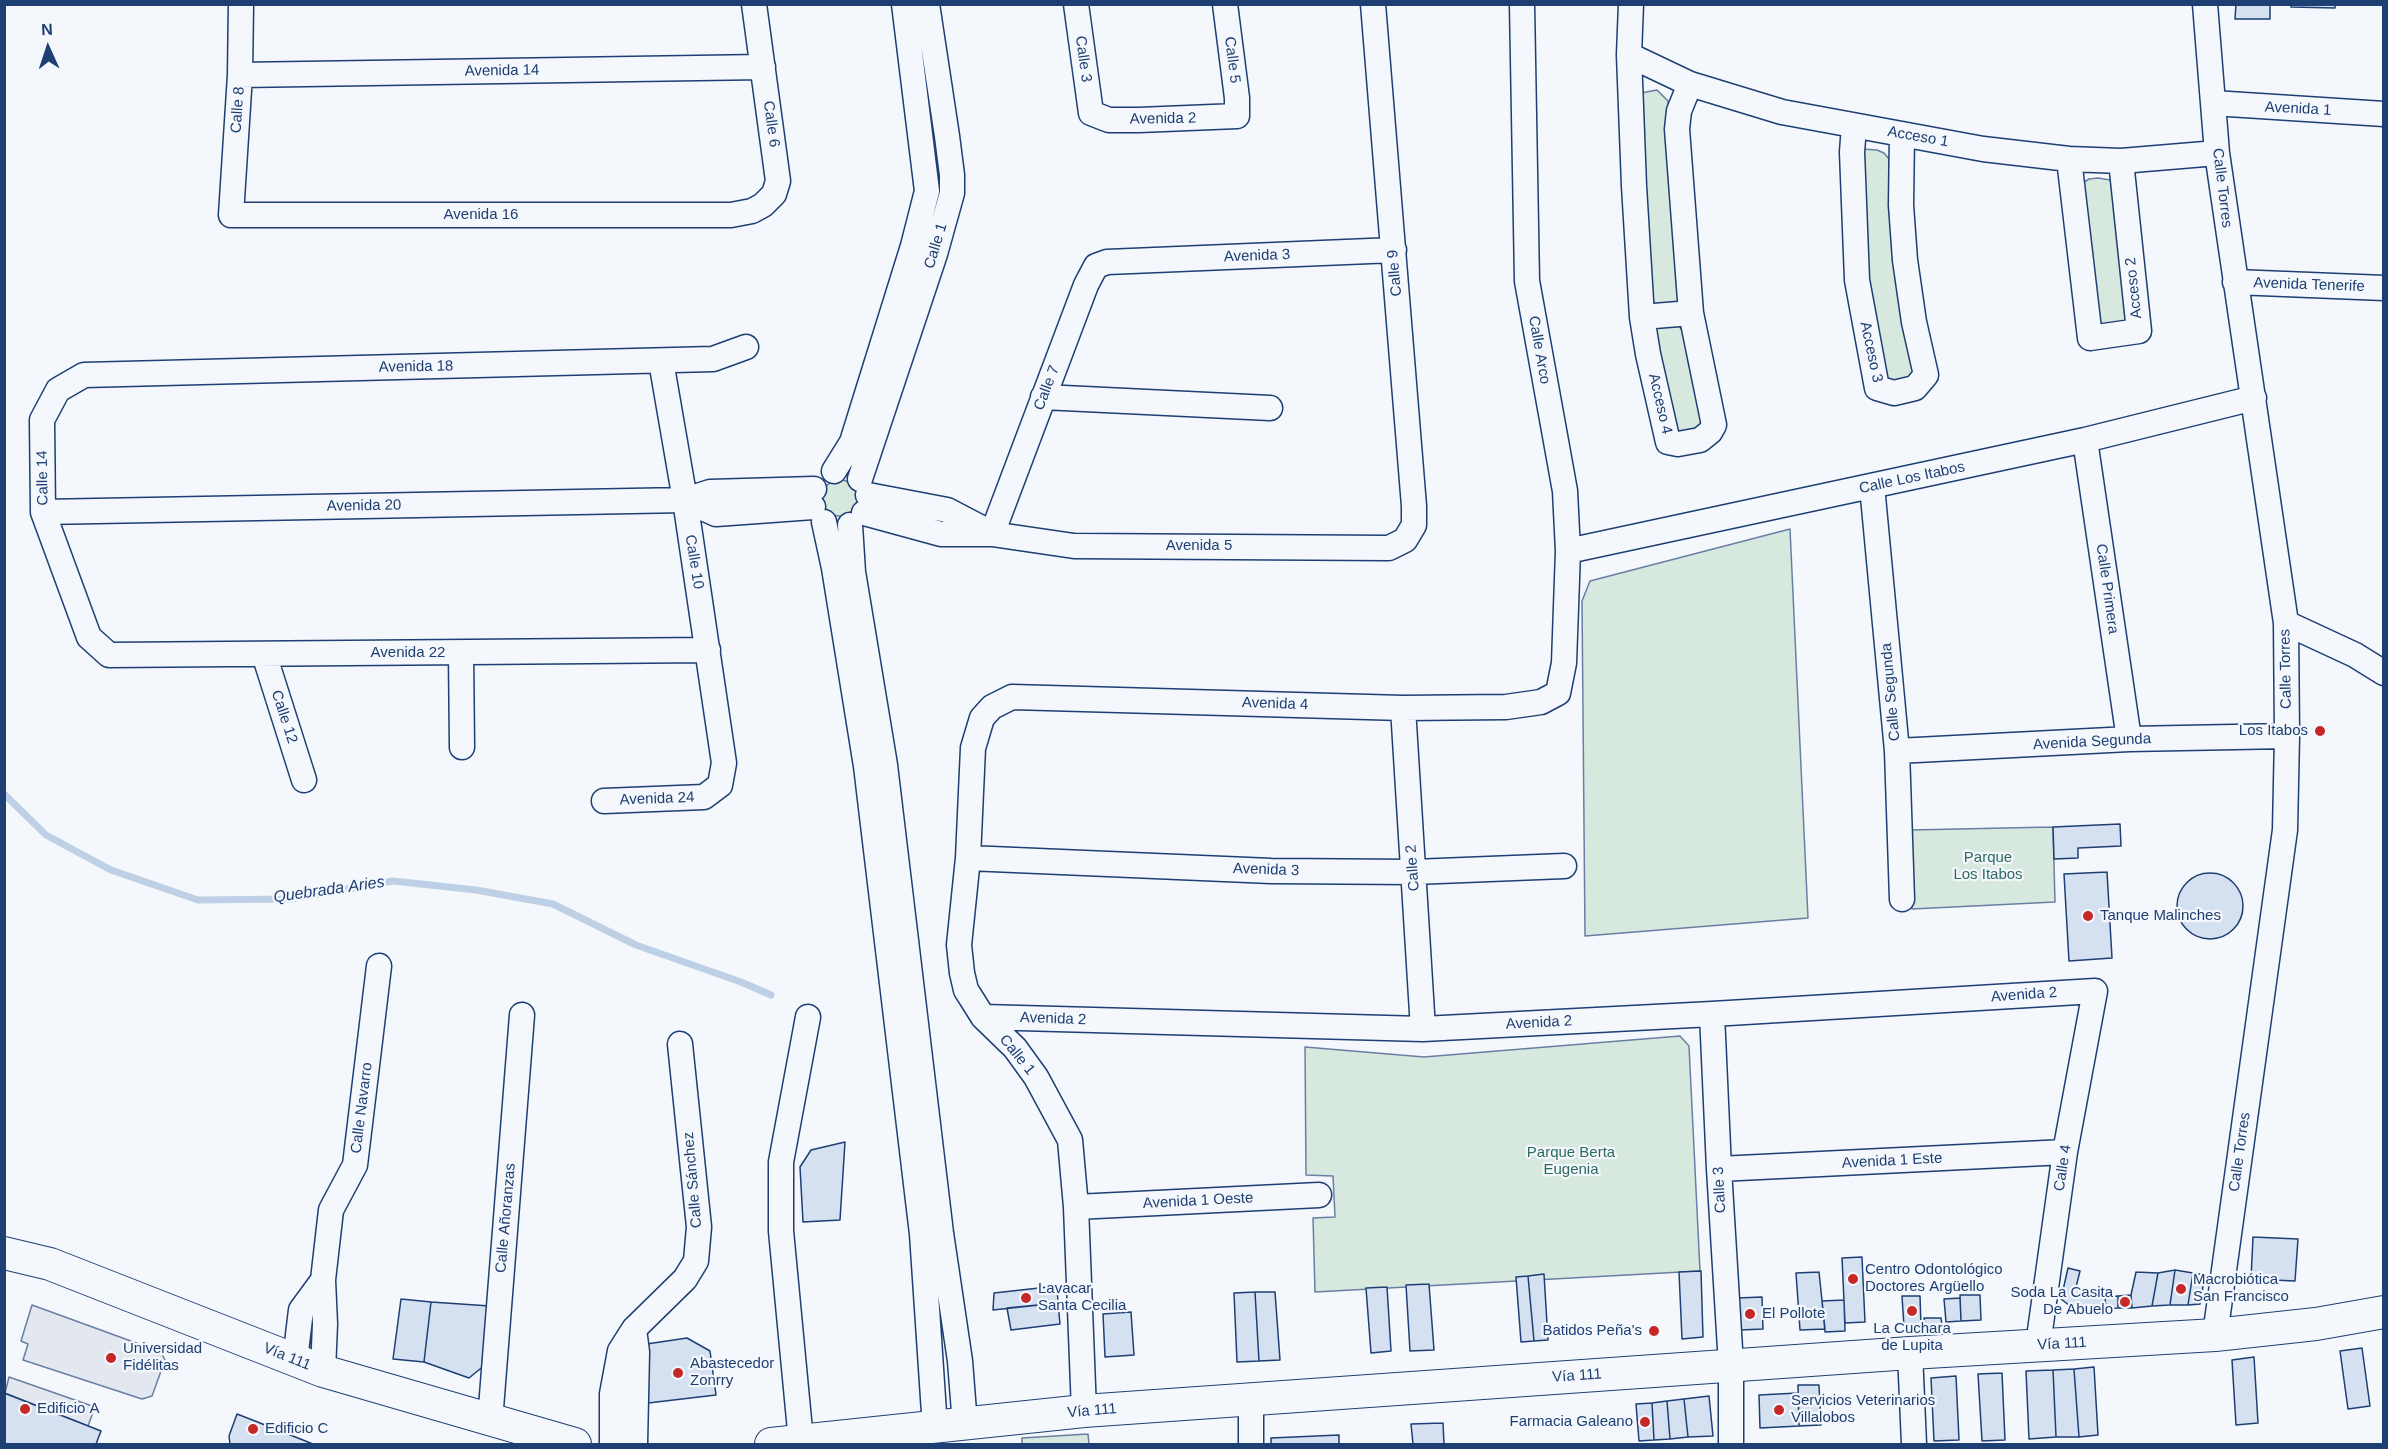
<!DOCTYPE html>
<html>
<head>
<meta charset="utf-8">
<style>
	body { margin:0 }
	#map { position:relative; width:2388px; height:1449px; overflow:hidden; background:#f4f7fb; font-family:Arial,sans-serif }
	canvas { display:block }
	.frame { position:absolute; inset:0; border:6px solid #1d3f73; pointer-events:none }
	.north { position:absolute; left:18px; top:18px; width:60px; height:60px; -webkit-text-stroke:4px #f4f7fb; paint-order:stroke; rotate:357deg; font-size:16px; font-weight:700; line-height:24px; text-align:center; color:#1d3f73 }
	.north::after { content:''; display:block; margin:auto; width:21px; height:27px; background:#1d3f73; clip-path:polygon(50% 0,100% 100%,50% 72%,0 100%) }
</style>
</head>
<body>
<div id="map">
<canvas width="2388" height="1449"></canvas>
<div class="frame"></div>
<div class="north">N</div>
</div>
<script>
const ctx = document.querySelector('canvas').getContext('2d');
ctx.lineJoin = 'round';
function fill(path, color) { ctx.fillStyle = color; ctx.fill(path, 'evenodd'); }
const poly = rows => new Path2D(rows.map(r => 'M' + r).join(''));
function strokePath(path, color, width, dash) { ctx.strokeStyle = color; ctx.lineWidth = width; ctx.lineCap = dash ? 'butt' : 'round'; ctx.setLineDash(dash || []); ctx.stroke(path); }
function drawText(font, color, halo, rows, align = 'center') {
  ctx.font = font + ' Arial,sans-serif'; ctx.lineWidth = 4.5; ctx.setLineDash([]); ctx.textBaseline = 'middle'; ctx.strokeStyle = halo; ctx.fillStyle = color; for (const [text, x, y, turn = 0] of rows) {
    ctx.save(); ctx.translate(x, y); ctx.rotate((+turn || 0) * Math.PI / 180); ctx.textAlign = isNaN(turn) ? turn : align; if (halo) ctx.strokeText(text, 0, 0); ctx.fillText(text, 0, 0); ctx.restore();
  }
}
const green = poly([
	[1657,90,1668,101,1679,302,1652,309,1641,93,1657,90],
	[1862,149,1877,150,1884,153,1889,159,1896,274,1915,371,1910,383,1881,381,1861,277,1862,149],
	[2098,178,2110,180,2117,185,2131,323,2101,330,2081,184,2089,179,2098,178],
	[1678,325,1682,330,1703,425,1678,439,1653,328,1678,325],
	'822 498a18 18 0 1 1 36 0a18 18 0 1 1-36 0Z',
	[1790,529,1808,918,1585,936,1582,601,1590,581,1790,529],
	[2053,827,2055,902,1912,909,1910,830,2053,827],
	[1680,1036,1689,1046,1700,1271,1315,1292,1313,1218,1335,1217,1333,1176,1306,1175,1305,1047,1424,1057,1680,1036],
	[1088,1434,1089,1444,1022,1444,1022,1438,1088,1434]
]);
fill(green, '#d7e8df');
strokePath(green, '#687fa3', 1.5);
const parking = poly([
	[32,1305,161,1352,165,1360,152,1396,142,1399,23,1360,28,1344,21,1341,32,1305],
	[9,1377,95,1407,88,1426,5,1393,9,1377]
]);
fill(parking, '#e3e8f0');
strokePath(parking, '#687fa3', 1.5);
strokePath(poly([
	[4,794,46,835,111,870,198,900,290,899,393,881,476,890,553,904,636,945,741,982,771,995]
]), '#bed0e5', 7);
const building = poly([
	[2236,4,2270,4,2270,19,2235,19,2236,4],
	[2291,4,2335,4,2335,8,2291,7,2291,4],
	[2120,824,2121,846,2078,848,2078,858,2054,859,2053,827,2120,824],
	[2107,872,2112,958,2069,961,2064,874,2107,872],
	'2177 906a33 33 0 1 1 66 0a33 33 0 1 1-66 0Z',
	[845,1142,840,1220,803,1222,800,1167,811,1150,845,1142],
	[2253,1237,2298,1239,2295,1281,2251,1279,2253,1237],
	[1862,1257,1865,1322,1845,1323,1842,1258,1862,1257],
	[2068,1268,2080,1271,2076,1287,2078,1290,2105,1297,2106,1309,2074,1309,2061,1299,2068,1268],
	[2175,1270,2193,1273,2188,1305,2170,1305,2175,1270],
	[2175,1270,2170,1305,2152,1306,2158,1273,2175,1270],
	[1701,1271,1703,1337,1682,1339,1679,1272,1701,1271],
	[1819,1272,1825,1329,1800,1330,1796,1273,1819,1272],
	[2136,1272,2158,1273,2152,1306,2132,1308,2131,1295,2136,1272],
	[2193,1273,2205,1275,2200,1304,2188,1305,2193,1273],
	[1544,1274,1548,1340,1534,1341,1528,1276,1544,1274],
	[1528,1276,1534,1341,1521,1342,1516,1277,1528,1276],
	[1429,1284,1434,1350,1410,1351,1406,1285,1429,1284],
	[1057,1286,1058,1303,993,1310,994,1293,1057,1286],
	[1387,1287,1391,1351,1371,1353,1366,1288,1387,1287],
	[1255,1292,1275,1292,1280,1360,1259,1361,1255,1292],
	[1255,1292,1259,1361,1237,1362,1234,1293,1255,1292],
	[1960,1295,1980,1295,1981,1320,1961,1321,1960,1295],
	[2131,1295,2132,1308,2118,1308,2118,1296,2131,1295],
	[1902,1296,1920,1296,1921,1326,1904,1327,1902,1296],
	[2118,1296,2118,1308,2106,1309,2105,1297,2118,1296],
	[1762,1297,1763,1329,1740,1330,1737,1298,1762,1297],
	[1960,1298,1961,1321,1946,1322,1944,1299,1960,1298],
	[401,1299,431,1302,424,1362,393,1359,401,1299],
	[1844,1300,1845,1331,1825,1332,1822,1301,1844,1300],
	[431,1302,490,1306,485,1365,469,1378,424,1362,431,1302],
	[1058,1303,1060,1324,1011,1330,1007,1308,1058,1303],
	[1131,1312,1134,1355,1105,1357,1103,1314,1131,1312],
	[1924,1318,1941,1318,1942,1325,1925,1326,1924,1318],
	[687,1338,710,1351,716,1395,648,1403,640,1345,687,1338],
	[2362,1348,2370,1406,2348,1409,2340,1351,2362,1348],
	[2254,1357,2258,1423,2236,1425,2232,1360,2254,1357],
	[2094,1367,2098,1435,2079,1437,2074,1369,2094,1367],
	[2074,1369,2079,1437,2056,1437,2053,1370,2074,1369],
	[2053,1370,2056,1437,2029,1439,2026,1371,2053,1370],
	[2002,1373,2005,1440,1982,1441,1978,1374,2002,1373],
	[1956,1376,1959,1440,1934,1441,1931,1378,1956,1376],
	[1798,1385,1819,1385,1821,1425,1799,1426,1798,1385],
	[4,1393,101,1431,96,1444,4,1444,4,1393],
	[1798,1393,1799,1426,1760,1428,1759,1395,1798,1393],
	[1709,1396,1713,1436,1688,1437,1684,1399,1709,1396],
	[1684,1399,1688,1437,1670,1439,1667,1401,1684,1399],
	[1667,1401,1670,1439,1654,1440,1652,1403,1667,1401],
	[1652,1403,1654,1440,1639,1441,1636,1404,1652,1403],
	[237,1414,255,1421,313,1444,230,1444,229,1436,237,1414],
	[1443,1423,1444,1444,1413,1444,1411,1424,1443,1423],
	[1339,1435,1339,1444,1271,1444,1271,1438,1339,1435]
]);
fill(building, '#d5e0f0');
strokePath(building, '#1d3f73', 1.5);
const minor = poly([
	[241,4,240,75,231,215,731,215,752,211,763,205,774,194,778,181,754,4],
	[1076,4,1091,113,1109,120,1139,120,1237,116,1237,98,1225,4],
	[1631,4,1629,55,1634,186,1642,317,1648,354,1668,442,1678,444,1700,440,1710,432,1714,425,1691,313,1677,129,1679,111,1690,84],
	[2205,4,2217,153,2286,623,2287,736,2285,830,2215,1335],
	[1629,55,1690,84,1782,112,1983,149,2069,159,2121,161,2217,153],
	[240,75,763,67],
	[2213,103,2384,114],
	[1854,126,1852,152,1857,280,1877,388,1894,393,1915,388,1926,375,1914,322,1905,260,1901,205,1902,134],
	[2069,159,2090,338,2139,331,2121,161],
	[2235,282,2384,288],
	[1642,317,1691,313],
	[1043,397,1270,408],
	[2085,440,2129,739],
	[834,471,852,442,913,246,927,191,904,4],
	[860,479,935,254,952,193,952,175,947,136,927,4],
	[1872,486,1897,751,1902,899],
	[868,495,947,510,989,532],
	[685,500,716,514,813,507],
	[43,512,685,500,710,492,814,489],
	[864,513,941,534,992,534,1074,546,1389,548,1405,540,1414,525,1414,506,1373,4],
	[824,522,834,568,866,766,922,1234,935,1428],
	[850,525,853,572,885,765,941,1233,960,1361,965,1425],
	[992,534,1086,285,1096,266,1107,262,1394,250],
	[1568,551,2085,440,2254,398],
	[2286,623,2355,655,2384,673],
	[708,650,109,655,89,637,43,512,42,420,58,390,84,375,713,359,746,347],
	[461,653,462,747],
	[264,654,304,780],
	[1403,708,1423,1029],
	[1897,751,2129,739,2287,736],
	[604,801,704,797,720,785,724,763,685,500,661,361],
	[968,858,1271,871,1414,872,1564,866],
	[1712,1014,1719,1169,1731,1365,1731,1444],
	[983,1017,1423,1029,1712,1014,2095,991,2065,1152,2038,1345],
	[1719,1169,2065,1152],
	[1076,1207,1319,1195],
	[634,1329,637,1352,635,1444],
	[1910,1353,1914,1444],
	[295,1360,301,1310,323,1280],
	[323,1371,325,1324,323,1280,331,1210,355,1165,379,966],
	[1251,1399,1251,1444],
	[1084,1411,1076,1207,1070,1140,1036,1077,1015,1048,983,1017,973,1001,966,990,962,973,959,945,968,858,973,748,982,718,992,707,1012,697,1403,708,1506,707,1541,702,1558,693,1564,663,1568,551,1565,491,1527,281,1522,4],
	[490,1421,522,1015],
	[801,1441,781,1231,781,1162,808,1017],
	[612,1444,612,1394,620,1351,634,1329,685,1279,696,1261,699,1227,680,1044]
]);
const major = poly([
	[4,1253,50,1264,323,1371,575,1444],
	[771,1444,1084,1411,1910,1353,2215,1335,2316,1324,2384,1312]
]);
strokePath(minor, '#1d3f73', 27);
strokePath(major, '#1d3f73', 34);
strokePath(minor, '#f4f7fb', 24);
strokePath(major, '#f4f7fb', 32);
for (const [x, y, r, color] of [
	[2320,731,6,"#c62828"],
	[2088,916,6,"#c62828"],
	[1853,1279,6,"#c62828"],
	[2181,1289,6,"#c62828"],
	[1026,1298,6,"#c62828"],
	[2125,1302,6,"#c62828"],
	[1912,1311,6,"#c62828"],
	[1750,1314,6,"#c62828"],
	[1654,1331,6,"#c62828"],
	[111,1358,6,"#c62828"],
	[678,1373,6,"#c62828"],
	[25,1409,6,"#c62828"],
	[1779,1410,6,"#c62828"],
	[1645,1422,6,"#c62828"],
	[253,1429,6,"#c62828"]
]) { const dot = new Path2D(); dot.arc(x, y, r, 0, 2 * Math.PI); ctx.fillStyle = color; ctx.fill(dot); strokePath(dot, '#f4f7fb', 2); }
drawText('15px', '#1d3f73', '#f4f7fb', [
	["Calle 3",1083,59,82],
	["Calle 5",1232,60,83],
	["Avenida 14",502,71,-1],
	["Avenida 1",2298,109,3],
	["Calle 8",238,110,-86],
	["Avenida 2",1163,119,-1],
	["Calle 6",771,124,82],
	["Acceso 1",1918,137,10],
	["Calle Torres",2222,188,83],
	["Avenida 16",481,215],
	["Calle 1",936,246,-73],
	["Avenida 3",1257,256,-2],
	["Calle 9",1395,273,-95],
	["Avenida Tenerife",2309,285,2],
	["Acceso 2",2134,288,-96],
	["Calle Arco",1539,350,80],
	["Acceso 3",1871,352,78],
	["Avenida 18",416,367,-1],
	["Calle 7",1047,388,-69],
	["Acceso 4",1660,404,77],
	["Calle 14",43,478,-91],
	["Calle Los Itabos",1912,478,-12],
	["Avenida 20",364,506,-1],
	["Avenida 5",1199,546],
	["Calle 10",694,562,81],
	["Calle Primera",2107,589,82],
	["Avenida 22",408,653],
	["Calle Torres",2286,669,-91],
	["Calle Segunda",1891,692,-95],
	["Avenida 4",1275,704,2],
	["Calle 12",284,717,72],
	["Avenida Segunda",2092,742,-3],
	["Avenida 24",657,799,-2],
	["Calle 2",1413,868,-94],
	["Avenida 3",1266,870,2],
	["Avenida 2",2024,995,-4],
	["Avenida 2",1053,1019,2],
	["Avenida 2",1539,1023,-3],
	["Calle 1",1017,1055,51],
	["Calle Navarro",362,1108,-83],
	["Calle Torres",2240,1152,-82],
	["Avenida 1 Este",1892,1161,-3],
	["Calle 4",2063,1168,-81],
	["Calle Sánchez",693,1180,-95],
	["Calle 3",1720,1190,-93],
	["Avenida 1 Oeste",1198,1201,-3],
	["Calle Añoranzas",506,1218,-85],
	["Vía 111",2062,1344,-3],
	["Vía 111",287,1357,22],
	["Vía 111",1577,1376,-4],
	["Vía 111",1092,1411,-5]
]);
drawText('15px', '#1d3f73', '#f4f7fb', [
	["Los Itabos",2308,731,"right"],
	["Tanque Malinches",2100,916],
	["Centro Odontológico",1865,1270],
	["Doctores Argüello",1865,1287],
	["Macrobiótica",2193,1280],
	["San Francisco",2193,1297],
	["Lavacar",1038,1289],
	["Santa Cecilia",1038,1306],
	["Soda La Casita",2113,1293,"right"],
	["De Abuelo",2113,1310,"right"],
	["El Pollote",1762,1314],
	["La Cuchara",1912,1329,"center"],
	["de Lupita",1912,1346,"center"],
	["Batidos Peña's",1642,1331,"right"],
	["Universidad",123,1349],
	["Fidélitas",123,1366],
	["Abastecedor",690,1364],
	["Zonrry",690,1381],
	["Servicios Veterinarios",1791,1401],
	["Villalobos",1791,1418],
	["Edificio A",37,1409],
	["Farmacia Galeano",1633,1422,"right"],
	["Edificio C",265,1429]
], 'left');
drawText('15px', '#2c6c60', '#f4f7fb', [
	["Parque",1988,858],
	["Los Itabos",1988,875],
	["Parque Berta",1571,1153],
	["Eugenia",1571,1170]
]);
drawText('italic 16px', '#1d3f73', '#f4f7fb', [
	["Quebrada Aries",329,890,-8]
]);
</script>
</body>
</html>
